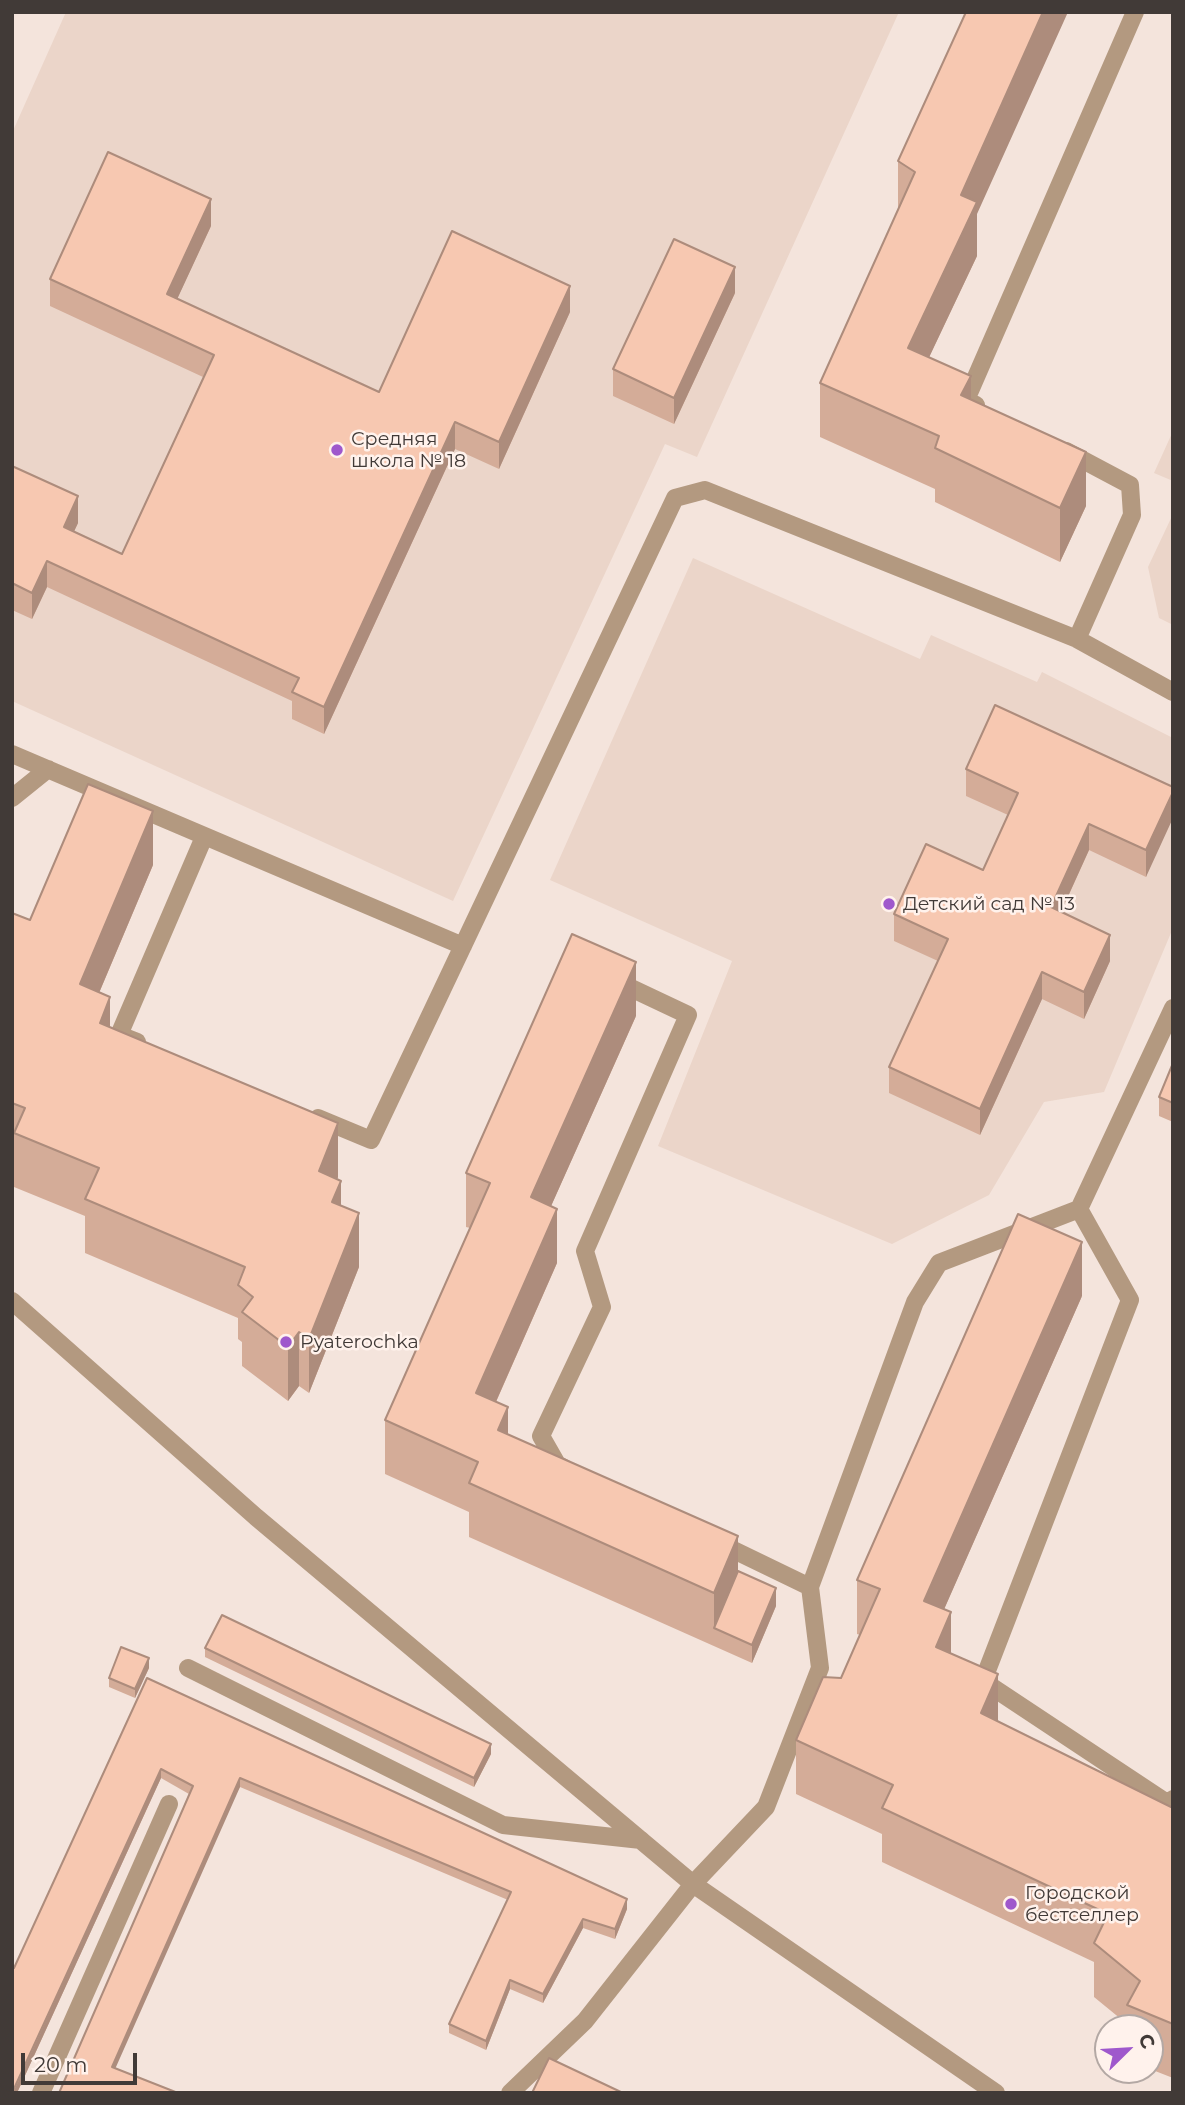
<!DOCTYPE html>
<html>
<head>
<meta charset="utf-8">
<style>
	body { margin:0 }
	#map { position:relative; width:1185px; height:2105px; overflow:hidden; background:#f4e4dc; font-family:Montserrat,sans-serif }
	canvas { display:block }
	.frame { position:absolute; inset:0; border:14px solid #413a37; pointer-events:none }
	.north { position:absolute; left:1094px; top:2014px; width:70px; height:70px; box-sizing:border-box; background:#fff2ec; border:2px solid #b3a8a4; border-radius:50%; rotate:66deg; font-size:19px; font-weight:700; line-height:28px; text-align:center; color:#413a37 }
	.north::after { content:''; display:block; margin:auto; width:24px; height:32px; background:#9f58cc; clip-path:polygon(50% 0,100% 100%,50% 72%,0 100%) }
	.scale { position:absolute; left:21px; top:2053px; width:116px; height:32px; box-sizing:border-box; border:4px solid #413a37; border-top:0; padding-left:9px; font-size:21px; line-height:24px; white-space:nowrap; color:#413a37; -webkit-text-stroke:5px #fff2ec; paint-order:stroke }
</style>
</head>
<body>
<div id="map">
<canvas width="1185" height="2105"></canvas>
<div class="frame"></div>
<div class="north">С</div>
<div class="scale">20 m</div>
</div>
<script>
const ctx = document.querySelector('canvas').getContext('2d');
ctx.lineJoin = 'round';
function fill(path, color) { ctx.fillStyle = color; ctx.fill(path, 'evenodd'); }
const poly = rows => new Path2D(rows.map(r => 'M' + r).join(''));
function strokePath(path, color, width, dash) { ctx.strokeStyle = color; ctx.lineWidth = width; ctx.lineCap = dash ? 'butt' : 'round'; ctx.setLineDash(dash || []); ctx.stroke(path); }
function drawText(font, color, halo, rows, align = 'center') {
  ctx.font = font + ' Montserrat,sans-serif'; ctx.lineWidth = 5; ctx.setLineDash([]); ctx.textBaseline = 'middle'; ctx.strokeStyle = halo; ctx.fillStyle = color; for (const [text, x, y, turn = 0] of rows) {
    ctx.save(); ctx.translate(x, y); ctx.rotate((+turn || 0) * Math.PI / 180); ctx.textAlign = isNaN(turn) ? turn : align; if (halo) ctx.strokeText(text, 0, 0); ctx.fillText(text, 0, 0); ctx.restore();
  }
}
fill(poly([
	[66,12,899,12,697,457,665,444,453,901,12,701,12,133],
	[1173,431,1173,481,1154,473],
	[1173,514,1173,625,1159,618,1148,567],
	[693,558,920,659,931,635,1037,682,1042,672,1173,738,1173,928,1104,1092,1044,1102,989,1195,892,1244,658,1146,732,961,550,880]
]), '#ebd5c9');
strokePath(poly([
	[976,405,966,400,1135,12],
	[1066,451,1130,485,1132,515,1077,639],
	[12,754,463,946],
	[12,798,48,769],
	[137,1042,119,1035,204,837],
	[318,1118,371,1140,675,498,705,490,1077,639,1173,692],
	[1079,1209,1130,1300,983,1681,1170,1805,1173,1799],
	[12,1301,256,1517,693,1884,996,2093],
	[566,1469,557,1464,541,1436,602,1307,585,1251,688,1015,616,981],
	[717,1542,810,1587],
	[188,1668,503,1825,641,1840],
	[41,2093,169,1804],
	[510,2093,585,2021,693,1884,766,1807,820,1668,810,1587,915,1302,939,1263,1079,1209,1173,1008]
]), '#b39980', 18);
fill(poly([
	[966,12,977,214,977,256,929,357,971,399,1086,506,1060,562,935,502,935,489,820,437,820,383,898,210,898,161],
	[211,226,177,299,379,392,570,312,499,469,455,449,324,734,292,719,292,701,47,587,32,619,12,610,12,466,78,523,74,531,122,554,203,377,50,306,50,279],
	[735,293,674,424,613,396,613,369],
	[966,769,1173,787,1146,877,1089,850,1061,912,1110,961,1084,1019,1042,999,980,1135,889,1093,889,1067,938,961,894,941,894,914,983,870,1008,815,966,796],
	[153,865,99,993,110,1028,338,1177,337,1179,341,1205,359,1267,309,1393,299,1386,288,1401,242,1366,242,1342,238,1339,238,1318,85,1253,85,1216,14,1187,14,1158,12,1157,12,894,13,913,30,920],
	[636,1016,551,1206,557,1263,496,1402,508,1435,738,1571,776,1606,752,1663,469,1537,469,1512,385,1474,385,1420,470,1228,466,1227,466,1173],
	[1173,1063,1173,1122,1159,1116,1159,1097],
	[1082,1296,944,1609,951,1654,998,1722,1173,1808,1173,2078,1150,2069,1150,2028,1127,2028,1127,2024,1094,1997,1094,1962,882,1862,882,1834,796,1794,796,1740,841,1678,860,1635,857,1634,857,1580],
	[205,1648,491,1754,474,1787,205,1657],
	[149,1668,135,1698,109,1687,109,1678],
	[147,1678,627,1909,615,1939,583,1928,543,2003,510,1989,486,2050,449,2033,449,2024,508,1900,240,1787,59,2093,189,1794,161,1778,17,2093,12,2093,14,1968]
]), '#d4ac98');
fill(poly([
	[1043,12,1068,12,977,214,977,256,908,402,908,348,961,195],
	[211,199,211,226,167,321,167,294],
	[735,267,735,293,674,424,674,398],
	[570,286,570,312,499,469,499,442],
	[971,376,971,430,961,395],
	[455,422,455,449,324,734,324,707],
	[1086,452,1086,506,1060,562,1060,508],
	[78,496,78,523,64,553,64,527],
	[47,561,47,587,32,619,32,593],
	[1173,792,1173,818,1146,877,1146,850],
	[153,811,153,865,80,1038,80,984],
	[1089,824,1089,850,1051,934,1051,907],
	[1110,935,1110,961,1084,1019,1084,992],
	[636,962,636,1016,531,1251,531,1197],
	[1042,972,1042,999,980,1135,980,1109],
	[110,997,110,1051,100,1023],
	[338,1123,338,1177,319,1225,319,1171],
	[341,1181,341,1235,332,1202],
	[557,1209,557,1263,476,1447,476,1393],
	[359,1213,359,1267,309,1393,309,1339],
	[1082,1242,1082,1296,924,1655,924,1601],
	[299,1332,299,1386,288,1401,288,1347],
	[508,1407,508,1461,498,1430],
	[738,1536,738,1590,714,1628,714,1593],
	[776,1588,776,1606,752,1663,752,1645],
	[951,1612,951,1666,936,1647],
	[149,1658,149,1668,135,1698,135,1689],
	[998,1674,998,1728,981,1713],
	[491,1744,491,1754,474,1787,474,1778],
	[161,1769,161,1778,17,2093,13,2093],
	[240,1778,240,1787,112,2076,112,2067],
	[627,1899,627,1909,615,1939,615,1929],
	[583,1919,583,1928,543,2003,543,1994],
	[510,1980,510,1989,486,2050,486,2041]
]), '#ad8c7c');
const building = poly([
	[966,12,1043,12,961,195,977,202,908,348,971,376,961,395,1086,452,1060,508,935,448,939,436,820,383,915,172,898,161,966,12],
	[108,152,211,199,167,294,379,392,452,231,570,286,499,442,455,422,324,707,292,692,299,678,47,561,32,593,12,583,12,466,78,496,64,527,122,554,214,355,50,279,108,152],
	[674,239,735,267,674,398,613,369,674,239],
	[995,705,1173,787,1173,792,1146,850,1089,824,1051,907,1110,935,1084,992,1042,972,980,1109,889,1067,948,939,894,914,926,844,983,870,1018,793,966,769,995,705],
	[88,784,153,811,80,984,110,997,100,1023,338,1123,319,1171,341,1181,332,1202,359,1213,309,1339,299,1332,288,1347,242,1312,253,1297,238,1285,245,1267,85,1199,99,1168,14,1133,25,1108,12,1103,12,913,30,920,88,784],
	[572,934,636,962,531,1197,557,1209,476,1393,508,1407,498,1430,738,1536,714,1593,469,1483,478,1462,385,1420,490,1183,466,1173,572,934],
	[1173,1063,1173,1103,1159,1097,1173,1063],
	[1018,1214,1082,1242,924,1601,951,1612,936,1647,998,1674,981,1713,1173,1808,1173,2024,1127,2005,1140,1981,1094,1943,1108,1914,882,1808,893,1785,796,1740,823,1677,841,1678,880,1589,857,1580,1018,1214],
	[738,1571,776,1588,752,1645,714,1628,738,1571],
	[222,1615,491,1744,474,1778,205,1648,222,1615],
	[121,1647,149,1658,135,1689,109,1678,121,1647],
	[147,1678,627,1899,615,1929,583,1919,543,1994,510,1980,486,2041,449,2024,511,1892,240,1778,112,2067,178,2093,59,2093,193,1786,161,1769,12,2093,12,1968,14,1968,147,1678],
	[549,2058,623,2093,532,2093,549,2058]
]);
fill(building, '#f7c8b1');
strokePath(building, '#ad8c7c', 2);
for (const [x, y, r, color] of [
	[337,450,7,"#9f58cc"],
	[889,904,7,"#9f58cc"],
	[286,1342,7,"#9f58cc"],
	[1011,1904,7,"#9f58cc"]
]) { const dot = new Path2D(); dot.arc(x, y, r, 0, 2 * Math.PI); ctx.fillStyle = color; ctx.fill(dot); strokePath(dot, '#fff2ec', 2.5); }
drawText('19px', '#413a37', '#fff2ec', [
	["Средняя",351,439],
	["школа № 18",351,461],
	["Детский сад № 13",903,904],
	["Pyaterochka",300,1342],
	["Городской",1025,1893],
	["бестселлер",1025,1915]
], 'left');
</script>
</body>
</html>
